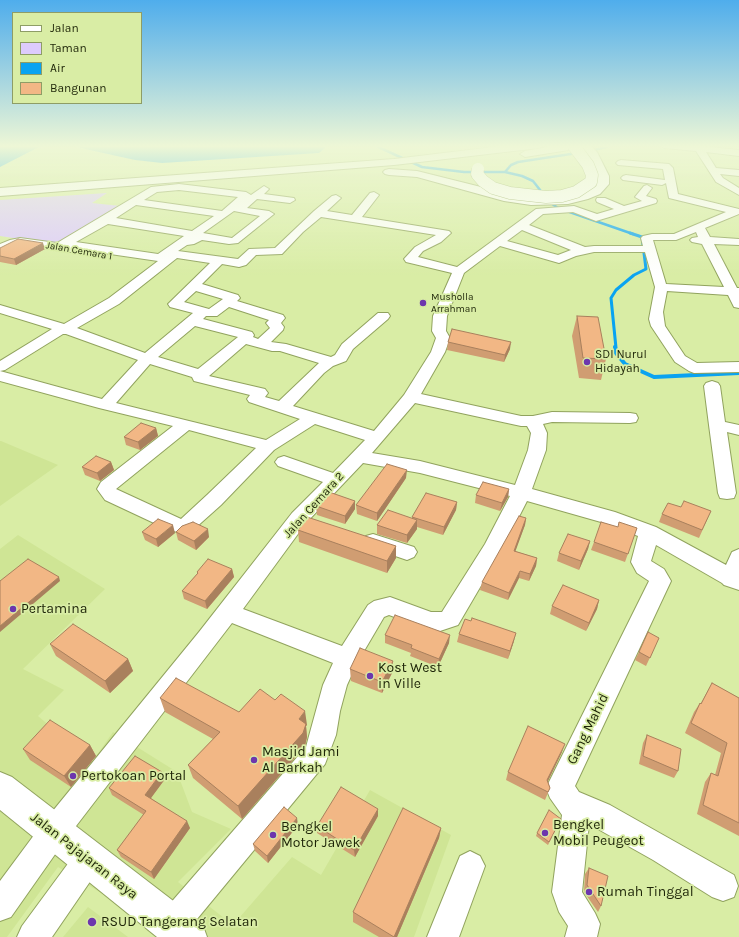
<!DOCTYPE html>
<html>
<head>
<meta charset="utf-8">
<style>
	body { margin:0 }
	#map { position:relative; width:739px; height:937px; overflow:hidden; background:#d9eda5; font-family:Karla,sans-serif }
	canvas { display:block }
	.legend { position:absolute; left:12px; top:12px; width:130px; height:92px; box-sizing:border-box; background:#d9eda5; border:1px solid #8e9d66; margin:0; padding:5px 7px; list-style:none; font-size:12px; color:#1d2407 }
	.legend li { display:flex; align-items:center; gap:8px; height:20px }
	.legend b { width:20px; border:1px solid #8e9d66 }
</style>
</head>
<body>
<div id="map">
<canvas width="739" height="937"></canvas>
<ul class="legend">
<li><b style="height:5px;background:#fff"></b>Jalan</li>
<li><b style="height:11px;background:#ddcbfd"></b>Taman</li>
<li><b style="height:11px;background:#0aa3f1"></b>Air</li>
<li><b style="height:11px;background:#f2b785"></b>Bangunan</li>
</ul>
</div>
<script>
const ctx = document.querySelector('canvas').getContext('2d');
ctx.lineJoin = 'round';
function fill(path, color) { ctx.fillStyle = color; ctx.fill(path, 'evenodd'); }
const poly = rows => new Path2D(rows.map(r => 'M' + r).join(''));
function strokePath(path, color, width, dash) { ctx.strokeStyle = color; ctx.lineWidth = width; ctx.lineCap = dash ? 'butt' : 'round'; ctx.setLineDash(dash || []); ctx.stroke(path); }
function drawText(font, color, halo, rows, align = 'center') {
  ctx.font = font + ' Karla,sans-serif'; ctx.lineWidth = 3.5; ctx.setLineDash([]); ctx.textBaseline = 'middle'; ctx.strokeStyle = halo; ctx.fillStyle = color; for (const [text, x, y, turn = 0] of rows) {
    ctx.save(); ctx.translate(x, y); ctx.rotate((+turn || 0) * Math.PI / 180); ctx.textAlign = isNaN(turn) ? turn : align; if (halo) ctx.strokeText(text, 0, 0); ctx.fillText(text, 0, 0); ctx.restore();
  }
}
fill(poly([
	[0,441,1,441,58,465,0,506],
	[18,535,105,589,23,669,64,690,38,716,92,762,113,732,177,772,192,812,231,829,178,882,233,925,292,857,321,875,370,790,451,835,414,937,174,937,58,867,7,937,0,937,0,549],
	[88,907,128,937,63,937]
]), '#cfe595');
fill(poly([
	[107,193,92,203,120,206,54,244,0,236,0,200]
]), '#ddcbfd');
fill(poly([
	[0,145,58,145,37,148,0,167],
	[67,145,329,145,319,153,162,163,135,160]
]), '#0aa3f1');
strokePath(poly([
	[374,145,422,167,464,172,505,172,522,176,533,181,544,195],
	[590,151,610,146],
	[505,172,511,165,518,162,577,153],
	[548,201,558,208,633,234]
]), '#0aa3f1', 2.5);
strokePath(poly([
	[616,348,611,298,616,290,634,275,646,269,642,237,630,233]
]), '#0aa3f1', 3);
strokePath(poly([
	[615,347,616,353,625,364,654,377,739,373]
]), '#0aa3f1', 4);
const minor = poly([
	[660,145,691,145,739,150,739,156,706,152,716,168,739,170,739,176,720,174,723,178,739,188,739,195,716,182,696,151,664,148,660,145],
	[621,160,669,164,673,168,678,194,739,209,739,214,705,228,710,237,739,239,739,245,714,244,737,288,739,288,739,308,734,307,728,295,667,291,663,312,665,326,685,356,697,363,739,362,739,372,694,373,689,371,675,362,651,326,649,319,655,287,645,252,594,252,576,256,559,263,500,246,464,273,447,316,446,331,450,338,445,352,421,394,521,416,533,416,552,412,630,413,636,414,638,418,636,422,630,423,552,422,543,424,547,433,546,450,532,489,615,512,656,527,726,565,732,552,739,549,739,590,724,585,722,583,656,545,651,561,664,569,671,581,575,786,579,792,610,805,734,875,738,886,734,897,723,901,712,897,653,860,589,824,582,892,595,913,600,924,597,937,565,937,568,926,559,912,552,892,562,815,550,798,546,788,649,581,637,573,631,562,638,536,601,522,527,501,503,548,458,625,440,631,430,630,389,615,384,617,357,663,347,685,340,711,336,735,325,764,183,936,161,936,156,925,161,914,306,747,323,685,333,663,232,623,63,843,11,917,0,921,0,881,43,823,199,632,292,513,323,482,278,466,275,462,278,458,284,456,333,473,365,440,315,424,274,450,221,505,193,530,182,533,169,530,105,500,97,489,101,482,173,426,99,408,0,381,0,361,52,329,0,313,0,305,64,324,109,298,158,261,76,249,74,251,70,252,20,244,0,252,0,244,10,240,20,238,57,243,151,187,179,184,246,192,251,195,264,186,269,189,264,194,294,198,295,200,290,203,257,199,247,208,269,211,274,214,238,243,229,244,202,240,194,244,187,245,178,251,238,259,249,249,275,248,314,211,332,196,336,195,341,198,327,211,352,215,370,193,374,192,379,195,362,217,449,231,451,233,441,242,423,251,418,257,457,267,536,209,574,206,597,214,614,209,597,202,596,200,597,198,605,198,624,206,642,201,635,197,644,186,647,185,652,188,646,196,656,199,657,201,656,203,596,221,573,212,543,214,529,225,585,247,594,246,643,246,641,238,643,236,652,234,674,234,726,212,669,198,666,183,662,185,623,180,621,178,623,176,626,175,665,180,663,169,618,165,616,163,618,161,621,160],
	[179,190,238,197,222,211,144,200,157,192,179,190],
	[136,205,214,216,192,231,116,218,136,205],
	[234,211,260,216,232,238,203,233,234,211],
	[321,217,436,235,415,247,404,259,406,262,452,273,433,316,432,331,436,338,431,352,404,395,374,431,293,406,324,373,333,366,346,361,353,349,388,319,390,316,388,313,378,313,342,344,335,355,331,357,286,344,271,342,283,330,284,327,281,323,285,318,283,315,237,301,240,298,238,295,202,284,222,264,239,267,246,265,256,255,282,254,303,232,321,217],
	[108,224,184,236,158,254,76,242,108,224],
	[522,230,571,250,558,255,507,241,522,230],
	[696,232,698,237,692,238,690,240,692,242,702,244,724,287,666,284,653,240,676,240,696,232],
	[177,258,210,263,168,304,170,307,193,313,145,353,77,328,119,304,177,258],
	[196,291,223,299,209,309,184,302,196,291],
	[229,307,269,320,266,323,270,328,258,339,253,337,254,335,252,332,203,319,206,316,217,316,229,307],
	[195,326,238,337,198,369,158,357,195,326],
	[63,334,66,334,138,360,102,399,0,371,5,370,63,334],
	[246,344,272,351,280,351,319,363,279,401,265,397,268,393,265,389,209,376,246,344],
	[150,364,192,377,194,381,250,395,247,399,249,402,300,419,266,440,116,403,150,364],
	[415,403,521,426,527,426,531,433,528,450,515,485,420,461,372,453,415,403],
	[189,430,256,448,207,495,181,519,116,489,189,430],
	[363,463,420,473,510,496,485,544,442,612,431,612,390,597,374,601,368,605,342,646,243,609,306,523,363,463],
	[712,381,718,383,720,386,725,422,739,425,739,435,727,432,736,493,734,498,727,499,720,498,718,493,709,425,704,386,706,383,712,381],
	[373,534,414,547,417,552,414,557,407,560,366,546,363,541,366,536,373,534],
	[88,845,98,850,103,860,98,870,52,937,17,937,22,926,78,850,88,845],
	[470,851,480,856,485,866,459,937,427,937,460,856,470,851]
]);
const primary = poly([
	[0,772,12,777,202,923,207,937,157,937,0,810,0,772]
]);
const motorway = poly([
	[510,145,544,145,539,148,394,165,0,196,0,188,394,159,510,145],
	[558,145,590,145,597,152,609,176,609,184,600,194,588,199,568,204,531,205,504,201,417,177,389,175,385,174,383,172,385,170,389,169,417,171,505,193,531,197,568,196,592,188,597,183,597,176,588,155,581,148,525,157,520,154,525,151,558,145]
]);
strokePath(minor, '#91a35e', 2);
strokePath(primary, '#91a35e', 2);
strokePath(motorway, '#91a35e', 2);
fill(minor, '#fff');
fill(primary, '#fff');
fill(motorway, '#fff');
const motorwayBridge = poly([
	[478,169,477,174,483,181,493,188,510,193,546,197,562,196,576,192,591,182,592,175,588,165,573,145]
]);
strokePath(motorwayBridge, '#91a35e', 13, []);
strokePath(motorwayBridge, '#fff', 12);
fill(poly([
	[0,248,45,249,16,265,0,262],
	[577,316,606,359,601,380,579,378,572,336],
	[448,342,510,349,504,362,447,350],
	[156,428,158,436,140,450,126,445,124,437],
	[111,462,114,470,100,481,85,475,82,467],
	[406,478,377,521,357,514,356,505],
	[509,489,508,497,500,511,475,503,476,495],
	[355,501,355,509,345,524,317,515,316,506],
	[457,502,456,510,443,535,417,527,417,529,407,543,377,534,377,525,412,519,412,517],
	[681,507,711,511,699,538,659,522,662,514],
	[526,518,525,525,515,551,537,558,536,566,529,581,519,578,508,600,480,590,482,582],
	[618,527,637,528,625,562,591,550,594,542],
	[298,530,396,546,396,558,387,573,299,542],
	[142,532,175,533,158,547,145,540],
	[176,532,209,537,196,550,178,540],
	[590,541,588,549,579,570,557,561,559,553],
	[232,569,234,577,207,609,184,599,182,591,197,574,197,572],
	[599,600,597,609,586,631,550,614,552,606],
	[459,634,514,641,508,659,457,642],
	[385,635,449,643,438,667,410,656,411,653,385,643],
	[659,638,646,666,635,660,639,652],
	[50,644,128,659,133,671,110,693,56,656],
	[393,661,392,673,382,693,351,681,350,669],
	[712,683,739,698,739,836,697,814,705,782,711,773,715,775,721,753,685,733,694,712,700,703,701,703],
	[160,698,307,725,306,726,307,737,305,746,242,819,193,778,188,765,213,739,165,712],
	[647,735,678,771,674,778,639,764,643,743],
	[90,745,96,756,71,787,30,760,23,749],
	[562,752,548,781,550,788,545,800,506,780,508,772],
	[162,772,165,779,151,798,190,828,154,879,121,857,117,850,144,815,112,795,109,788],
	[378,816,355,857,317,833,317,826],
	[559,823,548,845,536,836,537,833],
	[298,825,268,863,255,851,253,844],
	[441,828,439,838,397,937,379,937,353,922,353,912],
	[589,868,601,906,598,912,584,892,585,874]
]), '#d09d72');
fill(poly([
	[43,243,45,249,16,265,14,259],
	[511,342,510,349,504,362,505,355],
	[156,428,158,436,140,450,138,442],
	[111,462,114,470,100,481,97,473],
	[407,470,406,478,377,521,377,513],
	[509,489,508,497,500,511,502,503],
	[355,501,355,509,345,524,345,516],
	[457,502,456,510,443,535,444,527],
	[526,518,525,525,513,558,514,551],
	[417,520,417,529,407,543,407,535],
	[173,525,175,533,158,547,156,539],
	[208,529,209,537,196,550,194,541],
	[590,541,588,549,579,570,581,561],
	[396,546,396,558,387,573,387,561],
	[537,558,536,566,529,581,530,574],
	[232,569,234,577,207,609,205,601],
	[520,571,519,578,508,600,509,593],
	[59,577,60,581,0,632,0,626],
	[599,600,597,609,586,631,589,623],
	[516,633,514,641,508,659,510,651],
	[450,635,449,643,438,667,439,659],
	[128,659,133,671,110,693,105,681],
	[393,661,392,673,382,693,382,682],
	[305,711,307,725,306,726,307,737,305,746,242,819,238,806,299,719],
	[565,744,562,752,545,787,547,780],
	[90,745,96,756,71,787,64,776],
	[162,772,165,779,148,802,145,795],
	[378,809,378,816,355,857,354,850],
	[297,818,298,825,268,863,267,856],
	[187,821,190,828,154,879,151,872],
	[441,828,439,838,397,937,394,937]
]), '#a9805d');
const building = poly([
	[18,239,43,243,14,259,0,256,0,248,18,239],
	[577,316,598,317,606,359,583,358,577,316],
	[452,329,511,342,505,355,448,342,452,329],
	[141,423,156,428,138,442,124,437,141,423],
	[96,456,111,462,97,473,82,467,96,456],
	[387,464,407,470,377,513,356,505,387,464],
	[483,482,509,489,502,503,476,495,483,482],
	[329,492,355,501,345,516,316,506,329,492],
	[426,493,457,502,444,527,412,517,426,493],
	[684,501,711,511,702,530,662,514,668,503,681,507,684,501],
	[388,510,417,520,407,535,377,525,388,510],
	[519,516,526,518,514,551,537,558,530,574,520,571,509,593,482,582,519,516],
	[307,517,396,546,387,561,298,530,307,517],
	[158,519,173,525,156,539,142,532,158,519],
	[193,522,208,529,194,541,176,532,182,526,193,522],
	[601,522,618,527,619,522,637,528,628,554,594,542,601,522],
	[568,534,590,541,581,561,559,553,568,534],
	[28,559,59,577,0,626,0,581,28,559],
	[208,559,232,569,205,601,182,591,198,573,197,572,208,559],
	[563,585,599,600,589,623,552,606,563,585],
	[395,615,450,635,439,659,411,648,412,645,385,635,395,615],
	[472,618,516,633,510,651,459,634,465,619,471,621,472,618],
	[73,624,128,659,105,681,50,644,73,624],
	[648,632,659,638,650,658,639,652,648,632],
	[360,648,393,661,382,682,350,669,360,648],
	[176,678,239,712,260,689,275,700,281,694,305,711,299,719,306,724,303,733,238,806,188,765,220,732,160,698,176,678],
	[712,683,739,698,739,823,703,805,711,773,718,776,727,743,691,723,700,703,701,704,712,683],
	[50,720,90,745,64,776,23,749,50,720],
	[528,726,565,744,547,780,550,788,548,792,508,772,528,726],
	[647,735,681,749,678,771,643,756,647,735],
	[135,756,162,772,145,795,187,821,151,872,117,850,146,811,109,788,135,756],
	[341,787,378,809,354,850,317,826,341,787],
	[284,807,297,818,267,856,253,844,284,807],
	[403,808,441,828,394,937,353,912,403,808],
	[549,810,561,819,549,842,537,833,549,810],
	[589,868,608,876,601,906,587,885,589,868]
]);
fill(building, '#f2b785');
strokePath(building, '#a9805d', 1);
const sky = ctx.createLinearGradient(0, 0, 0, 276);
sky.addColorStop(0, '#4fadec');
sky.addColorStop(0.53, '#eef7d6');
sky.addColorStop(1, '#eef7d600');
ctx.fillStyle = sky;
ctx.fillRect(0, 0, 739, 276);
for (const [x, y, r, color] of [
	[423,303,4,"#6d36ad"],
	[587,362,4,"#6d36ad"],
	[13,609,4,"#6d36ad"],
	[370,676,4,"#6d36ad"],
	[254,760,4,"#6d36ad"],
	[73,776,4,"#6d36ad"],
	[545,833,4,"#6d36ad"],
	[273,835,4,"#6d36ad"],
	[589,892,4,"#6d36ad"],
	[92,922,5,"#6d36ad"]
]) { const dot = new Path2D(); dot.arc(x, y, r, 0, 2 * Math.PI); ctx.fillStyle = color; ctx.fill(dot); strokePath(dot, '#d9eda5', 1.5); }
drawText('10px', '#1d2407', '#d9eda5', [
	["Jalan Cemara 1",79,251,10]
]);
drawText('10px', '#1d2407', '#d9eda5', [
	["Musholla",431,297],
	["Arrahman",431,309]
], 'left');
drawText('12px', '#1d2407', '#d9eda5', [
	["SDI Nurul",595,355],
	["Hidayah",595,369]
], 'left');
drawText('12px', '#1d2407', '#d9eda5', [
	["Jalan Cemara 2",314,505,-48]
]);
drawText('14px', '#1d2407', '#d9eda5', [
	["Pertamina",21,609],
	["Kost West",378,668],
	["in Ville",378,684],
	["Masjid Jami",262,752],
	["Al Barkah",262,768],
	["Pertokoan Portal",81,776],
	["Bengkel",553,825],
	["Mobil Peugeot",553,841],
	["Bengkel",281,827],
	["Motor Jawek",281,843],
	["Rumah Tinggal",597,892],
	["RSUD Tangerang Selatan",101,922]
], 'left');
drawText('14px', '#1d2407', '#d9eda5', [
	["Gang Mahid",588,729,-64],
	["Jalan Pajajaran Raya",84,856,38]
]);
</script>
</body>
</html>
